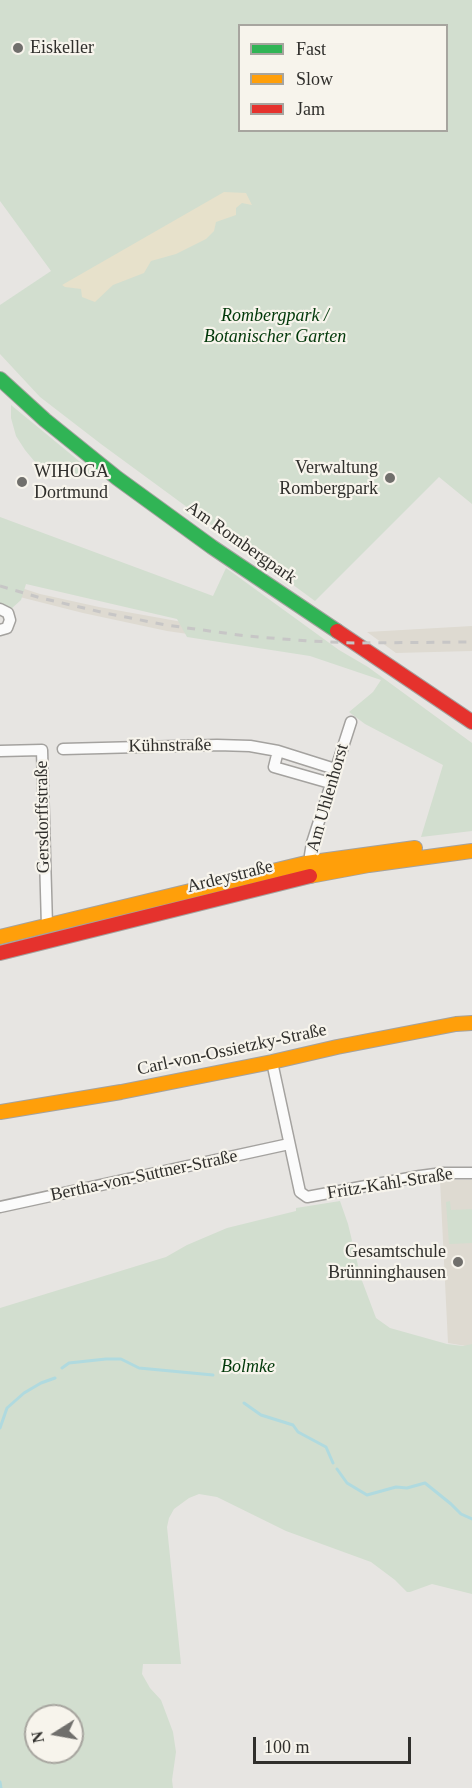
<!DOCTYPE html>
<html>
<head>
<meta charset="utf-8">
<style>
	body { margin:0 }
	#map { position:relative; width:472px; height:1788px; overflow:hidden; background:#e7e5e2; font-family:Georgia,serif }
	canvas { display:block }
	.legend { position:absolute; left:238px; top:24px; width:210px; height:108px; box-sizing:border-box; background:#f7f4ec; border:2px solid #a7a59f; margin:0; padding:8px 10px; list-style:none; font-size:18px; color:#302f2c }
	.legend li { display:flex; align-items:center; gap:12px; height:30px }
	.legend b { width:30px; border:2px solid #a7a59f }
	.north { position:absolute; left:24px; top:1704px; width:60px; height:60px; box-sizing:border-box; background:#f7f4ec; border:2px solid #a7a59f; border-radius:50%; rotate:259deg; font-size:16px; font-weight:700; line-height:24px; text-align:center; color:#302f2c }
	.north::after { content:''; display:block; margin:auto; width:21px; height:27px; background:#706f6c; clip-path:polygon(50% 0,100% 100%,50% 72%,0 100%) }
	.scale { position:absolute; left:253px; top:1737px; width:158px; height:27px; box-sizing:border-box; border:3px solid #302f2c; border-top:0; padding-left:8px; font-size:18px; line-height:21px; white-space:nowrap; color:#302f2c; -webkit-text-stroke:4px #f7f4ec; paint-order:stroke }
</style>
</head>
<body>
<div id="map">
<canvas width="472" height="1788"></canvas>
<ul class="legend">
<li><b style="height:8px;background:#30b455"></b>Fast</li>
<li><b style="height:8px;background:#ff9f0a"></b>Slow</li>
<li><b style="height:8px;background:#e5322d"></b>Jam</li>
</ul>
<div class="north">N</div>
<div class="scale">100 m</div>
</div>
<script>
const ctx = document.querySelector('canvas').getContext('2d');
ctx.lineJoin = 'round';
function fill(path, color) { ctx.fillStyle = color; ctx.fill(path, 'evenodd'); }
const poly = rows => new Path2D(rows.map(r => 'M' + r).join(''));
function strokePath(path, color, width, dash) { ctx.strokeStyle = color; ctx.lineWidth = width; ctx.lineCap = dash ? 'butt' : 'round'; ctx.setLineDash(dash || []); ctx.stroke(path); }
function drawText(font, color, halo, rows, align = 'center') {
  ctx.font = font + ' Georgia,serif'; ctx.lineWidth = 4.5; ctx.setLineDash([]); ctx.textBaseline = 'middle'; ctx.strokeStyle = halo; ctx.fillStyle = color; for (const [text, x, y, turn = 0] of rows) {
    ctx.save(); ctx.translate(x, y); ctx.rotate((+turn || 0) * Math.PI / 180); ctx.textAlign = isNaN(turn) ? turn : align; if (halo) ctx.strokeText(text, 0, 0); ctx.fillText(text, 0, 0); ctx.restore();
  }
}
fill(poly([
	[0,581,40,594,99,607,199,625,258,644,167,631,83,613,0,592],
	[472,626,472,651,396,653,367,632],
	[440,1180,472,1180,472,1347,448,1343]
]), '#dedad1');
fill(poly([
	[0,0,472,0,472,504,439,477,315,601,101,444,40,397,0,354,0,305,51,271,0,201],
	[240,26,446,26,446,130,240,130],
	[11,405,96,475,70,477,49,471,35,462,25,450,16,436,11,418],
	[0,517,213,596,226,568,339,650,368,667,472,743,472,831,421,837,443,765,365,724,349,712,373,692,381,680,310,656,187,637,177,619,26,584,21,600,11,609,0,606],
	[340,1201,348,1224,361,1278,376,1318,390,1328,447,1344,463,1346,472,1344,472,1594,432,1584,410,1592,407,1592,395,1580,371,1562,286,1531,217,1497,199,1494,189,1498,174,1509,169,1518,167,1527,181,1664,143,1664,142,1674,150,1688,161,1700,173,1732,176,1752,172,1780,173,1788,0,1788,0,1308,166,1257,187,1245,227,1228,296,1211,296,1208],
	[36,1716,72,1716,72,1752,36,1752],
	[450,1201,451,1210,472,1209,472,1243,449,1244,446,1202]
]), '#d2decf');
fill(poly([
	[224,192,246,193,252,205,242,203,236,208,236,215,216,222,214,231,206,239,176,254,151,261,144,273,113,285,95,302,82,297,81,289,65,287,62,285]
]), '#e7e1cb');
strokePath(poly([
	[62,1368,69,1363,106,1359,121,1359,139,1368,213,1375],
	[244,1403,261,1415,293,1425,298,1432,326,1447,333,1463],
	[0,1428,7,1408,24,1393,41,1383,55,1378],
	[337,1469,347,1483,367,1495,396,1487,407,1488,425,1483,451,1504,461,1514,472,1519],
	[0,1782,1,1788]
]), '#b0dadf', 3);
const street = poly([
	[0,609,8,613,10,620,7,628,0,630],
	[63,749,217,745,250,746,278,751,335,769],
	[0,751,42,750,47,926],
	[278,751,274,767,330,783],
	[312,869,310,855,312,843,351,722],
	[272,1062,300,1192,307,1197,420,1176,443,1173,472,1173],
	[0,1207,289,1144]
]);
const fast = poly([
	[0,379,45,420,117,478,212,547,337,631]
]);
const slow = poly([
	[310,876,369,865,472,851],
	[0,937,306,863,415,848],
	[0,1112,121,1092,272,1062,337,1047,456,1024,472,1023]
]);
const jam = poly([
	[337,631,472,722],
	[0,953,310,876]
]);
strokePath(street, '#a4a29f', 13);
strokePath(fast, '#a4a29f', 16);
strokePath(slow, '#a4a29f', 16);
strokePath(jam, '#a4a29f', 16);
strokePath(street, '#fbfbfb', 10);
strokePath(fast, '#30b455', 14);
strokePath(slow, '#ff9f0a', 14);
strokePath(jam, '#e5322d', 14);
strokePath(poly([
	[0,586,41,598,105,613,166,625,246,636,309,641,354,643,472,642]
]), '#c7c6c6', 3, [8, 8]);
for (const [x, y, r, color] of [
	[18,48,6,"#706f6c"],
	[390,478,6,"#706f6c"],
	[22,482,6,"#706f6c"],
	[458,1262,6,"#706f6c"]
]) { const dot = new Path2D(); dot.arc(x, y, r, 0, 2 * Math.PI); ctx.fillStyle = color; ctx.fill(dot); strokePath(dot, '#f7f4ec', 2); }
drawText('18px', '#302f2c', '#f7f4ec', [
	["Eiskeller",30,48],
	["Verwaltung",378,468,"right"],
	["Rombergpark",378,489,"right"],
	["WIHOGA",34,472],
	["Dortmund",34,493],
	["Gesamtschule",446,1252,"right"],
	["Brünninghausen",446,1273,"right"]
], 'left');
drawText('italic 18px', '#013809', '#f7f4ec', [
	["Rombergpark /",275,316],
	["Botanischer Garten",275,337],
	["Bolmke",248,1367]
]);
drawText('18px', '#302f2c', '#f7f4ec', [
	["Am Rombergpark",241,543,35],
	["Kühnstraße",170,746,-1],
	["Am Uhlenhorst",328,798,-74],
	["Gersdorffstraße",43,817,-91],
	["Ardeystraße",230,877,-14],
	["Carl-von-Ossietzky-Straße",232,1050,-12],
	["Bertha-von-Suttner-Straße",144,1176,-12],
	["Fritz-Kahl-Straße",390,1184,-9]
]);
</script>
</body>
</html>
